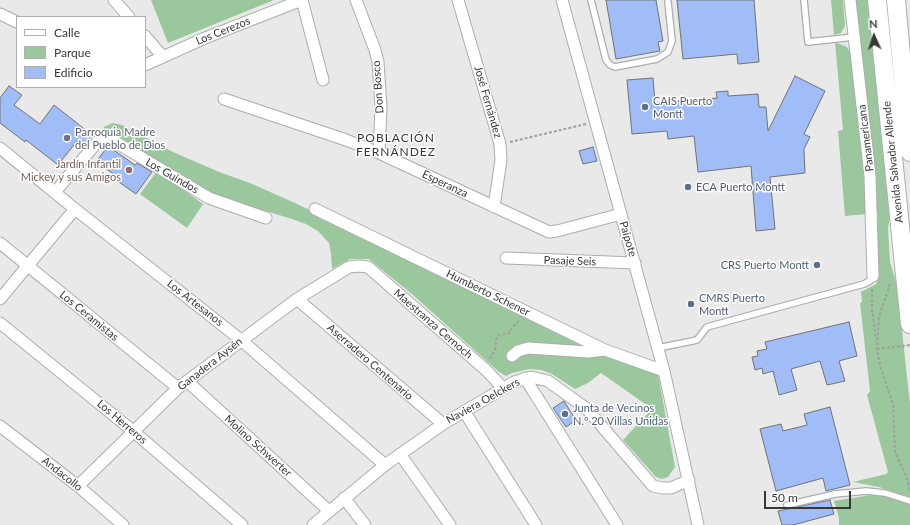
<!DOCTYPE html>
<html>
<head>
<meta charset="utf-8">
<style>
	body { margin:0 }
	#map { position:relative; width:910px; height:525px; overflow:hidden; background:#e9e9ea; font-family:Lato,sans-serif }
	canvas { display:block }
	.legend { position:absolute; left:16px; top:16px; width:130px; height:72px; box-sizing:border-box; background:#fff; border:1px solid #afafaf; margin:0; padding:5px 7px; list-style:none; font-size:12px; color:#373737 }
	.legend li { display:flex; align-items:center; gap:8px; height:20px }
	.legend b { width:20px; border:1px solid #afafaf }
	.north { position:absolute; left:854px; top:16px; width:40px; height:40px; -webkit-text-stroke:3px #fff; paint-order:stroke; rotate:357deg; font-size:11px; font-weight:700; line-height:16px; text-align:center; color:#373737 }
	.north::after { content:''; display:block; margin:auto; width:14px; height:18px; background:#373737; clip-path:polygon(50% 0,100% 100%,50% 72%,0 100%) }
	.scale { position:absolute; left:764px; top:491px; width:87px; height:18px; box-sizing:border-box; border:2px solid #373737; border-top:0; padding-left:5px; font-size:12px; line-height:14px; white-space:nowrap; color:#373737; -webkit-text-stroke:3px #fff; paint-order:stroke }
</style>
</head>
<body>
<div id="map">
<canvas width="910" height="525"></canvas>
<ul class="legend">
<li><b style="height:5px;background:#fff"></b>Calle</li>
<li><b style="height:11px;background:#9ac79b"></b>Parque</li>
<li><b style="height:11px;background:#a1bdf8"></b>Edificio</li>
</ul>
<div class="north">N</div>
<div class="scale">50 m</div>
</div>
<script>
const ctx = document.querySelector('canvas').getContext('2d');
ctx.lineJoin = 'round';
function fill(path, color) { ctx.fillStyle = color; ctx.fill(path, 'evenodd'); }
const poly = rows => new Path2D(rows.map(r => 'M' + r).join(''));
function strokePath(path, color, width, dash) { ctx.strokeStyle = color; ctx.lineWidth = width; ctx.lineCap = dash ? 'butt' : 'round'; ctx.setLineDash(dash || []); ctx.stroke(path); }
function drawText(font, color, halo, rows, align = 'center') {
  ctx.font = font + ' Lato,sans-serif'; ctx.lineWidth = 3; ctx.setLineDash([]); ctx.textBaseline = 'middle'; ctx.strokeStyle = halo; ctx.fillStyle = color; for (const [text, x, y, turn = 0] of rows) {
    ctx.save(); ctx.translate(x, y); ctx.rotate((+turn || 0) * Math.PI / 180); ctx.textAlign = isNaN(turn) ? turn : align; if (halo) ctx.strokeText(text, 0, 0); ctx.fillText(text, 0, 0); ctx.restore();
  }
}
fill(poly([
	[151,0,274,0,168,43],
	[831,0,843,0,845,26,841,33,834,35],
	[856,0,870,0,890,215,888,228,890,262,897,285,910,404,910,497,879,487,853,482,886,474,888,472,867,395,870,391,860,303,862,302,861,292,876,284,879,277,876,236,878,218],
	[835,42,847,47,851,54,853,62,867,214,845,216,838,131,843,130],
	[113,123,122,125,173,152,219,172,250,183,295,203,590,347,658,374,675,467,668,477,662,479,656,477,623,440,649,412,648,406,601,373,588,383,575,389,552,374,541,370,529,369,512,373,506,376,499,372,413,295,369,259,350,259,332,269,331,253,329,243,318,231,306,224,292,219,210,194,104,133,104,127],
	[157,171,203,204,187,228,140,194],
	[871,495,880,495,910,504,910,525,839,525,839,518,834,501]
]), '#9ac79b');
const building = poly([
	[606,0,656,0,663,41,658,42,660,51,616,59,606,0],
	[677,0,754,0,759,62,738,64,737,54,683,59,677,0],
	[795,76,825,91,804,134,810,137,804,149,805,173,770,177,775,229,756,231,751,166,698,172,694,136,668,139,667,131,632,134,627,80,653,78,655,103,717,98,716,92,728,91,728,96,758,94,759,107,766,107,768,131,795,76],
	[9,86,22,95,14,105,40,124,54,105,92,135,83,146,77,141,58,165,26,140,25,142,0,123,0,98,9,86],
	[108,146,135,165,137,163,152,172,136,194,116,180,118,177,96,162,108,146],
	[593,147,597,161,583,164,579,151,593,147],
	[849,322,857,356,839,361,845,381,827,385,820,361,791,369,797,390,779,395,773,371,763,374,762,368,755,370,752,357,758,356,757,351,767,349,765,342,849,322],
	[564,401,576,420,566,427,553,408,564,401],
	[830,407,850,485,826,491,823,478,776,491,760,429,781,424,783,431,807,425,804,414,830,407],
	[830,500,834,514,793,525,782,525,778,511,830,500]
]);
fill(building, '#a1bdf8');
strokePath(building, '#717273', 1);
const service = poly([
	[591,0,606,60,610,65,615,67,657,59,668,52,672,41,668,2],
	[804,0,808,42,854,37],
	[658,348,697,340,707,327,864,284,871,280,873,276],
	[787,505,835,494,866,491,885,493,910,501]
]);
const minor = poly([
	[114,0,129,17],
	[302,0,323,80],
	[356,0,375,50,378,62,381,107,379,153],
	[458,0,500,144,501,160,494,207],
	[562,0,664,371,698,525],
	[850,0,870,176,873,276],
	[0,14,17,22],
	[145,36,163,57],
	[145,65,205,38,302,0],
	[224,99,346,140,379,153,549,232,557,231,621,214],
	[0,148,75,209,241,340,385,465],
	[55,192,98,141,104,139,112,140,209,198,266,218],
	[315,209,605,350,664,371],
	[0,243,178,388],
	[506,258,635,263],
	[0,299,75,209],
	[297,299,443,424],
	[0,323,133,431,242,525],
	[512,356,518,351,528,348,588,352,605,350],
	[525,378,617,525],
	[187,381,329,511],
	[464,411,536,525],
	[0,426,78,486,123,525],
	[400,454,450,525],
	[78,486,178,388,297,299,349,267,359,266,368,267,486,370,503,388],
	[344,498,365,525],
	[313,525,385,465,443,424,514,382,531,377,548,381,587,409,653,486,663,488,671,488,689,480]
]);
const trunk = poly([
	[877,0,910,324],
	[896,0,910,152]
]);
strokePath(service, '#acadae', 8);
strokePath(minor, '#acadae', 13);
strokePath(trunk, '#acadae', 20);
strokePath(poly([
	[510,142,586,124],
	[890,284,879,317,877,349,880,366,893,405,895,452,907,478,910,492],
	[872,289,872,309,876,340],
	[877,349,910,345],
	[490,359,495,349,497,336,509,333,513,326,517,324,519,320]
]), '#a0a0a0', 2, [3, 2]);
strokePath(service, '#fff', 5.5);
strokePath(minor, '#fff', 11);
strokePath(trunk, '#fff', 18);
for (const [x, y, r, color] of [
	[645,107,4,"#5c6f8a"],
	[67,138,4,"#6b7280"],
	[129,170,4,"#8d6e63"],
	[688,187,4,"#5c6f8a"],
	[817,265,4,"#5c6f8a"],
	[691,304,4,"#5c6f8a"],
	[565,414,4,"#5c6f8a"]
]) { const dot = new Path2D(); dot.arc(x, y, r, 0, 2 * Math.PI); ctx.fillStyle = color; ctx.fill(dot); strokePath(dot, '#fff', 1.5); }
drawText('11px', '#373737', '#fff', [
	["Los Cerezos",223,31,-22],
	["Don Bosco",378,87,-94],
	["José Fernández",488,102,74],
	["Panamericana",866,138,-97],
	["Avenida Salvador Allende",893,162,-96],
	["Los Guindos",172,176,30],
	["Esperanza",445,184,25],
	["Paipote",628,239,74],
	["Pasaje Seis",570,261,2],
	["Humberto Schener",488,293,26],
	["Los Artesanos",195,303,38],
	["Los Ceramistas",89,316,39],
	["Maestranza Cernoch",433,324,41],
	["Aserradero Centenario",370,362,41],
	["Ganadera Aysén",210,364,-38],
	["Naviera Oelckers",483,401,-29],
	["Los Herreros",122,422,40],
	["Molino Schwerter",258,446,42],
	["Andacollo",62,474,38]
]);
drawText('11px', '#4e5e75', '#fff', [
	["CAIS Puerto",653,101],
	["Montt",653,114],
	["ECA Puerto Montt",696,187],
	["CRS Puerto Montt",809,265,"right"],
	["CMRS Puerto",699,298],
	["Montt",699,311],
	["Junta de Vecinos",573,408],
	["N.º 20 Villas Unidas",573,421]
], 'left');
drawText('11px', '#5b616d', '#fff', [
	["Parroquia Madre",75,132],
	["del Pueblo de Dios",75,145]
], 'left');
drawText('11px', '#785e54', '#fff', [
	["Jardín Infantil",121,164],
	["Mickey y sus Amigos",121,177]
], 'right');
ctx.letterSpacing = '1px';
drawText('12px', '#373737', '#fff', [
	["POBLACIÓN",396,138],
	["FERNÁNDEZ",396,152]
]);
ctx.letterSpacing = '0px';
</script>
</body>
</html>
